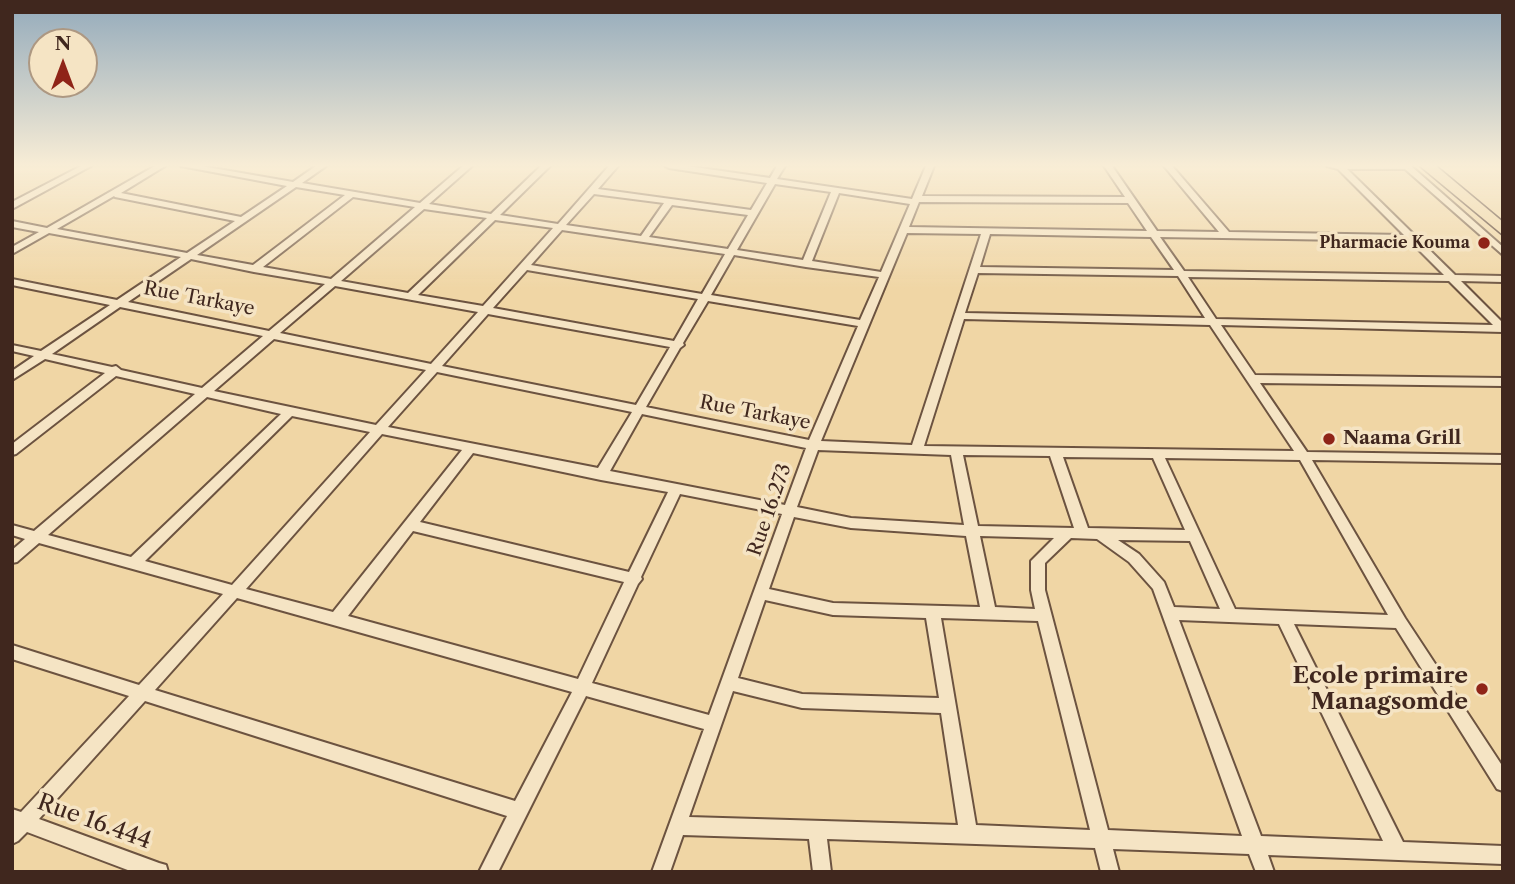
<!DOCTYPE html>
<html>
<head>
<meta charset="utf-8">
<style>
	body { margin:0 }
	#map { position:relative; width:1515px; height:884px; overflow:hidden; background:#f0d6a5; font-family:"Libre Caslon Text",serif }
	canvas { display:block }
	.frame { position:absolute; inset:0; border:14px solid #40271e; pointer-events:none }
	.north { position:absolute; left:28px; top:28px; width:70px; height:70px; box-sizing:border-box; background:#f5e4c4; border:2px solid #ad9882; border-radius:50%; rotate:0deg; font-size:19px; font-weight:700; line-height:28px; text-align:center; color:#40271e }
	.north::after { content:''; display:block; margin:auto; width:24px; height:32px; background:#8f2418; clip-path:polygon(50% 0,100% 100%,50% 72%,0 100%) }
</style>
</head>
<body>
<div id="map">
<canvas width="1515" height="884"></canvas>
<div class="frame"></div>
<div class="north">N</div>
</div>
<script>
const ctx = document.querySelector('canvas').getContext('2d');
ctx.lineJoin = 'round';
const poly = rows => new Path2D(rows.map(r => 'M' + r).join(''));
function strokePath(path, color, width, dash) { ctx.strokeStyle = color; ctx.lineWidth = width; ctx.lineCap = dash ? 'butt' : 'round'; ctx.setLineDash(dash || []); ctx.stroke(path); }
function fill(path, color) { ctx.fillStyle = color; ctx.fill(path, 'evenodd'); }
function drawText(font, color, halo, rows, align = 'center') {
  ctx.font = font + ' "Libre Caslon Text",serif'; ctx.lineWidth = 7; ctx.setLineDash([]); ctx.textBaseline = 'middle'; ctx.strokeStyle = halo; ctx.fillStyle = color; for (const [text, x, y, turn = 0] of rows) {
    ctx.save(); ctx.translate(x, y); ctx.rotate((+turn || 0) * Math.PI / 180); ctx.textAlign = isNaN(turn) ? turn : align; if (halo) ctx.strokeText(text, 0, 0); ctx.fillText(text, 0, 0); ctx.restore();
  }
}
const street = poly([
	[81,166,91,166,12,209,12,202,81,166],
	[155,166,165,166,121,193,241,217,287,186,181,166,201,166,293,182,316,166,326,166,302,183,420,203,463,166,472,166,429,204,491,214,541,166,550,166,500,215,558,224,609,166,618,166,598,189,751,210,767,183,669,168,665,166,687,166,770,178,777,166,785,166,777,179,912,199,926,166,934,166,922,196,1125,197,1104,166,1112,166,1157,231,1219,232,1164,166,1172,166,1229,232,1404,235,1338,169,1327,166,1411,166,1503,247,1503,255,1405,169,1347,169,1455,275,1503,276,1503,282,1461,281,1503,323,1503,332,1221,325,1255,375,1503,378,1503,386,1260,383,1307,452,1503,455,1503,463,1312,460,1405,618,1503,767,1503,791,1497,789,1396,628,1294,624,1403,842,1503,846,1503,864,1268,855,1274,872,1256,872,1249,854,1113,849,1119,872,1101,872,1095,848,827,839,831,872,813,872,809,839,683,835,670,872,652,872,704,729,586,696,498,872,479,872,507,816,145,701,39,819,159,863,166,865,168,872,133,872,27,832,18,841,12,844,12,809,21,812,129,696,12,659,12,645,139,685,223,594,39,543,17,562,12,563,12,550,25,539,12,535,12,525,34,531,195,394,116,376,16,454,12,455,12,444,105,373,45,359,12,380,12,371,34,356,12,351,12,345,41,351,110,305,12,285,12,279,117,300,181,257,49,233,12,254,12,247,39,232,12,227,12,221,47,228,155,166],
	[775,184,831,192,803,260,737,250,775,184],
	[296,187,345,195,253,265,197,255,296,187],
	[839,193,910,204,881,272,812,261,839,193],
	[594,194,664,203,641,236,566,225,594,194],
	[114,196,115,197,235,221,187,253,57,229,114,196],
	[353,197,415,207,331,279,263,267,353,197],
	[919,202,1128,203,1147,231,909,227,919,202],
	[672,205,748,215,728,249,649,237,672,205],
	[424,209,487,218,408,293,341,281,424,209],
	[495,220,553,228,483,306,418,295,495,220],
	[562,230,725,254,702,294,531,265,562,230],
	[907,233,981,234,912,445,821,441,907,233],
	[990,234,1151,237,1174,270,980,267,990,234],
	[1160,237,1410,241,1444,275,1184,271,1160,237],
	[734,255,806,267,879,277,860,320,711,295,734,255],
	[191,259,254,272,325,284,269,331,128,302,191,259],
	[527,270,698,299,674,341,493,308,527,270],
	[978,273,1178,276,1205,318,965,313,978,273],
	[1188,277,1449,281,1493,325,1216,319,1188,277],
	[335,286,478,312,431,364,280,333,335,286],
	[708,301,858,326,809,440,646,407,680,348,684,345,683,343,708,301],
	[120,307,263,336,202,388,121,370,116,366,112,367,52,354,120,307],
	[488,314,670,347,636,405,442,366,488,314],
	[964,319,1210,325,1294,451,924,446,964,319],
	[274,339,426,370,376,425,214,391,274,339],
	[437,372,632,412,598,468,388,427,437,372],
	[207,397,281,414,131,557,48,535,207,397],
	[642,414,806,448,785,505,610,471,642,414],
	[292,416,370,432,232,585,145,561,292,416],
	[382,434,462,450,333,612,246,589,382,434],
	[818,450,951,455,964,525,851,518,797,507,818,450],
	[473,453,601,480,668,492,629,572,420,522,473,453],
	[963,455,1050,456,1074,528,978,526,963,455],
	[1063,457,1153,458,1185,530,1088,528,1063,457],
	[1165,458,1300,460,1388,615,1235,609,1165,458],
	[680,494,782,514,709,715,592,683,638,584,642,579,641,577,680,494],
	[794,517,851,528,966,536,980,607,833,603,769,589,794,517],
	[413,531,624,582,578,679,348,616,413,531],
	[980,536,1054,538,1031,561,1031,590,1035,609,995,607,980,536],
	[1071,538,1097,539,1129,562,1153,589,1242,836,1108,830,1045,590,1045,563,1071,538],
	[1118,540,1190,541,1220,609,1174,607,1164,582,1139,554,1118,540],
	[237,598,572,692,515,801,155,690,237,598],
	[765,600,833,615,926,618,939,698,802,694,738,678,765,600],
	[941,618,1038,621,1090,830,976,825,941,618],
	[1179,620,1279,624,1383,841,1261,836,1179,620],
	[733,691,802,708,941,713,958,825,689,817,733,691]
]);
const primary = poly([
	[1420,166,1436,166,1503,222,1503,235,1420,166]
]);
strokePath(street, '#6c5340', 4);
strokePath(primary, '#40271e', 3);
fill(street, '#f5e4c4');
fill(primary, '#f0d6a5');
const sky = ctx.createLinearGradient(0, 0, 0, 290);
sky.addColorStop(0, '#93aabb');
sky.addColorStop(0.57, '#f8edd6');
sky.addColorStop(1, '#f8edd600');
ctx.fillStyle = sky;
ctx.fillRect(0, 0, 1515, 290);
for (const [x, y, r, color] of [
	[1484,243,7,"#8f2418"],
	[1329,439,7,"#8f2418"],
	[1482,689,7,"#8f2418"]
]) { const dot = new Path2D(); dot.arc(x, y, r, 0, 2 * Math.PI); ctx.fillStyle = color; ctx.fill(dot); strokePath(dot, '#f5e4c4', 2.5); }
drawText('bold 16px', '#40271e', '#f5e4c4', [
	["Pharmacie Kouma",1470,243]
], 'right');
drawText('19px', '#40271e', '#f5e4c4', [
	["Rue Tarkaye",199,299,11],
	["Rue Tarkaye",755,413,11],
	["Rue 16.273",770,510,-71]
]);
drawText('bold 19px', '#40271e', '#f5e4c4', [
	["Naama Grill",1343,439]
], 'left');
drawText('bold 23px', '#40271e', '#f5e4c4', [
	["Ecole primaire",1468,676],
	["Managsomde",1468,702]
], 'right');
drawText('23px', '#40271e', '#f5e4c4', [
	["Rue 16.444",94,822,20]
]);
</script>
</body>
</html>
